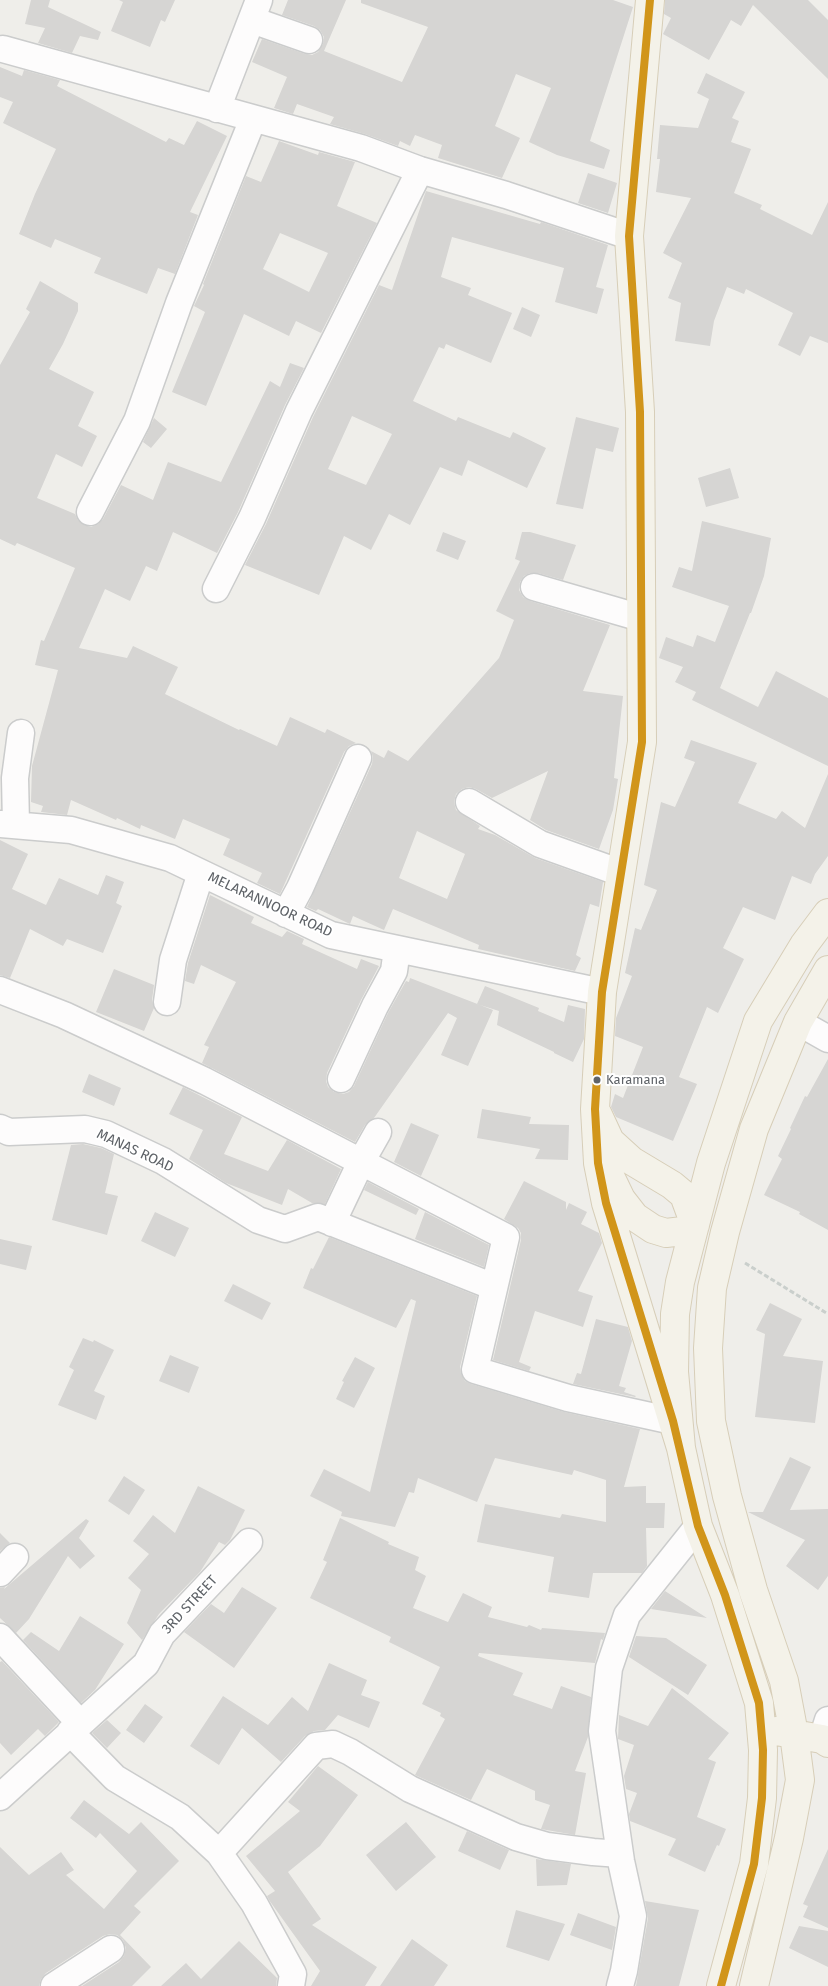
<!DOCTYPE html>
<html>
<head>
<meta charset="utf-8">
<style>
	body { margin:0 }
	canvas { display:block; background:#efeeea }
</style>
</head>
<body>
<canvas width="828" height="1986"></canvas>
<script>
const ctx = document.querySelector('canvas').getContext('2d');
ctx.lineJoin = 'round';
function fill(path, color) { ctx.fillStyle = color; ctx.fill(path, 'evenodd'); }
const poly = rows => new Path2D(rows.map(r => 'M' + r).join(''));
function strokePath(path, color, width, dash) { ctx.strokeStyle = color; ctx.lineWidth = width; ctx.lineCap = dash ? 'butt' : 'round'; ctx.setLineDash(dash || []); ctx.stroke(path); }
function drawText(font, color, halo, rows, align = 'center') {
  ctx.font = font + ' "Fira Sans",sans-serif'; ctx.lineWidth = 4; ctx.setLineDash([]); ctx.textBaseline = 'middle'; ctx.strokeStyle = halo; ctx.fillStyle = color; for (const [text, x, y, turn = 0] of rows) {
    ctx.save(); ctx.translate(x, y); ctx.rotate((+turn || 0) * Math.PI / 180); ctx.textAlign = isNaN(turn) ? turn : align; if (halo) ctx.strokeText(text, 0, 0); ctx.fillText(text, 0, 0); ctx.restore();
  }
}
fill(poly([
	[31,0,50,0,48,7,101,32,98,40,80,36,72,53,38,43,45,28,25,24],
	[119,0,175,0,165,22,161,20,150,47,111,31,123,2],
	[288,0,346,0,324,51,402,82,428,27,361,3,361,0,613,0,633,7,590,141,610,150,604,169,557,155,529,142,551,88,516,74,495,126,520,138,502,178,438,158,442,145,415,135,410,146,400,141,398,146,365,134,330,124,334,117,297,104,293,114,274,108,287,77,252,62,262,39,305,54,312,55,318,52,323,44,324,37,320,30,314,26,282,15],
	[665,0,808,0,828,20,828,79,753,5,741,26,731,20,709,60,663,34,671,18,664,14],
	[0,67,22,76,24,70,60,80,57,86,166,142,169,138,184,145,197,121,227,136,190,212,198,215,175,274,158,268,147,294,94,273,101,258,55,239,51,248,19,234,35,194,56,149,3,123,13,102,0,97],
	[706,73,745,92,732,118,739,121,731,142,751,149,734,193,762,205,760,209,812,235,828,202,828,343,810,336,800,356,778,345,793,313,746,289,744,294,727,287,714,321,710,346,675,341,681,303,668,298,682,263,663,253,691,198,656,192,660,159,657,159,660,125,698,128,709,99,697,93],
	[279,141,318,155,319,152,355,162,337,206,377,223,321,333,296,321,289,336,244,314,206,406,172,392,205,312,194,306,204,285,203,284,246,176,261,182],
	[280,233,328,253,309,292,263,269],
	[588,173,617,183,608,213,578,203],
	[426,191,540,224,541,222,608,245,596,287,604,289,597,314,555,302,564,268,452,237,441,277,471,288,468,295,512,313,491,363,446,344,444,349,439,347,413,401,456,421,458,417,510,438,513,432,546,448,527,488,468,460,462,476,440,467,410,525,389,514,371,550,344,536,319,595,245,565,266,524,313,417,379,285,392,290],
	[352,416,392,434,366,485,328,469],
	[40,281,78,303,78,311,63,344,49,369,94,392,78,426,97,436,82,467,56,454,37,498,75,514,78,520,84,525,91,527,98,524,103,519,121,485,153,500,168,462,221,482,270,381,280,387,290,363,304,368,285,405,238,512,217,553,173,532,157,571,146,566,130,601,105,589,79,648,127,658,133,646,178,667,165,694,239,730,240,729,277,746,290,717,325,733,327,729,356,743,349,746,344,752,280,894,257,883,262,873,223,855,230,839,183,819,175,839,141,825,140,829,117,818,116,820,71,800,67,815,41,812,43,806,31,802,32,766,58,670,35,665,41,640,44,641,75,568,17,543,15,546,0,539,0,365,30,312,26,309],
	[522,307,540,315,531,337,513,329],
	[576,417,619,428,613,452,596,448,583,509,556,504],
	[154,418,167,429,151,448,143,442],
	[730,468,739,498,706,507,698,478],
	[702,521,771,538,764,576,751,613,750,613,720,688,758,707,776,671,828,698,828,766,692,700,696,692,675,682,683,667,659,658,666,637,693,647,697,635,715,642,729,606,672,587,679,567,692,571],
	[443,532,466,541,458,560,436,551],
	[522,532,530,532,576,545,563,580,538,573,530,573,524,576,520,582,519,590,523,597,530,601,610,625,583,691,623,696,614,778,618,779,613,810,599,849,546,830,530,820,548,771,492,798,476,789,469,787,462,789,456,794,454,802,456,810,480,826,478,829,495,835,535,858,603,882,599,907,590,904,576,955,581,958,575,971,478,949,479,945,393,909,384,930,353,916,350,924,318,909,316,911,307,907,372,764,373,757,371,751,384,758,388,750,408,761,499,658,514,620,496,611,520,561,515,559],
	[417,831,465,854,447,899,399,878],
	[691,740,757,763,738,803,776,819,782,811,805,828,828,774,828,856,815,874,811,884,792,876,775,920,743,907,723,948,744,959,718,1013,707,1007,679,1077,697,1084,673,1141,616,1117,611,1107,615,1094,623,1098,643,1047,615,1036,616,1018,632,976,625,973,635,928,641,930,657,890,644,885,661,802,675,807,695,762,684,758],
	[0,840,28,854,12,889,46,905,59,878,98,895,106,875,124,882,116,903,122,906,103,953,67,939,63,946,30,929,10,978,0,975],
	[210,895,254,917,251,923,282,937,287,931,304,939,302,944,357,969,361,959,379,966,361,1000,327,1073,326,1081,328,1087,334,1092,343,1094,349,1092,354,1086,388,1013,406,981,409,982,410,978,493,1010,468,1066,441,1055,457,1018,448,1013,374,1118,365,1125,355,1142,202,1063,209,1047,204,1045,236,982,201,965,194,984,185,981,188,963],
	[114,969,154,985,152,1000,154,1008,144,1031,96,1012],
	[485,986,539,1008,538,1011,564,1022,568,1005,585,1009,584,1039,573,1062,554,1053,554,1052,497,1025,499,1011,477,1004],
	[828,1059,828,1230,799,1214,800,1212,764,1195,782,1159,778,1156,791,1129,790,1128,805,1096,807,1097],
	[89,1074,121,1088,114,1106,82,1092],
	[183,1087,242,1117,224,1154,268,1171,287,1140,341,1169,325,1204,312,1203,288,1189,282,1205,226,1183,189,1159,203,1130,169,1114],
	[482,1109,531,1117,529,1124,569,1125,568,1160,535,1159,540,1149,477,1138],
	[411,1123,439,1135,421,1176,394,1162],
	[83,1144,101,1148,114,1154,105,1193,118,1196,107,1235,52,1220,71,1145],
	[524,1181,566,1202,566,1210,569,1203,587,1212,581,1224,599,1233,602,1243,578,1291,593,1296,583,1327,535,1311,519,1362,531,1367,529,1371,493,1360,521,1240,521,1233,518,1228,504,1219],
	[368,1182,419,1209,416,1215,364,1190],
	[155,1212,189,1228,175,1257,141,1241],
	[425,1212,489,1245,484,1267,415,1239],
	[329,1237,477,1296,460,1367,461,1374,465,1381,471,1384,564,1412,640,1429,624,1487,646,1486,646,1503,665,1503,664,1528,646,1528,647,1566,642,1573,593,1573,589,1598,548,1592,554,1557,477,1542,485,1504,560,1518,562,1514,606,1522,606,1480,574,1470,572,1475,495,1458,477,1502,418,1478,414,1493,409,1492,395,1527,341,1516,342,1512,310,1496,324,1469,370,1492,416,1301,411,1299,396,1328,303,1288,311,1268,313,1269],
	[0,1239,32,1246,26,1270,0,1264],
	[233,1284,271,1303,262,1320,224,1301],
	[770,1303,802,1319,783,1356,823,1361,815,1423,755,1417,765,1334,756,1330],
	[596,1319,628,1327,632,1341,619,1386,626,1388,624,1392,636,1396,635,1397,573,1384,577,1373,581,1374],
	[83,1338,93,1342,94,1340,114,1350,94,1391,105,1396,96,1420,58,1405,74,1370,69,1367],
	[170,1355,199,1367,189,1393,159,1381],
	[355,1357,375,1368,354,1408,336,1399,344,1382,342,1381],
	[790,1457,811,1467,790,1510,828,1509,828,1576,818,1590,786,1566,805,1540,748,1512,763,1512],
	[124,1476,145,1490,129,1515,108,1501],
	[198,1486,245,1510,230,1540,225,1545,219,1542,200,1572,159,1614,142,1640,127,1623,141,1590,128,1578,149,1554,133,1541,153,1515,175,1533],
	[340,1518,389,1542,388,1544,419,1557,415,1570,426,1576,413,1608,448,1622,463,1593,492,1607,488,1617,527,1627,529,1625,541,1630,542,1628,605,1633,603,1640,601,1639,595,1663,479,1653,478,1656,523,1673,513,1695,552,1709,561,1686,591,1697,588,1737,575,1771,586,1773,575,1835,541,1829,550,1805,535,1800,535,1791,487,1769,471,1800,415,1775,445,1719,440,1716,441,1713,422,1704,440,1667,389,1642,391,1637,310,1598,327,1562,323,1560],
	[86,1519,89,1521,79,1538,95,1556,80,1569,68,1556,29,1619,16,1633,0,1618,0,1588,5,1587,4,1589],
	[0,1533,10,1543,0,1551],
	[242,1587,277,1608,234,1668,184,1632,211,1604,224,1613],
	[665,1591,707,1618,651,1609],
	[80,1616,124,1644,95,1690,81,1703,23,1640,31,1632,59,1651],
	[636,1636,666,1638,707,1665,688,1695,629,1657],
	[2,1661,59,1722,45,1736,38,1729,11,1755,0,1743,0,1662],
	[329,1663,367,1680,361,1695,380,1702,369,1728,338,1715,325,1730,314,1731,305,1736,281,1762,242,1728,219,1765,190,1746,223,1696,268,1725,292,1697,308,1711],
	[672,1688,729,1733,708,1759,716,1762,697,1817,726,1829,719,1846,717,1845,705,1872,668,1855,676,1839,630,1821,629,1814,637,1793,626,1789,624,1776,634,1745,618,1739,619,1715,648,1726],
	[145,1704,163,1717,144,1743,126,1730],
	[107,1720,121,1733,107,1748,92,1733],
	[318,1766,358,1795,320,1846,288,1872,321,1919,312,1925,377,1967,365,1986,311,1986,320,1971,269,1900,267,1896,275,1891,246,1856,300,1811,288,1802],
	[84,1800,129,1834,141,1822,179,1861,134,1906,141,1912,120,1935,151,1967,132,1986,82,1986,119,1962,124,1956,126,1948,123,1940,117,1935,110,1934,103,1936,46,1973,41,1979,39,1986,0,1986,0,1847,29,1875,61,1852,74,1870,66,1875,104,1909,137,1871,100,1833,96,1838,70,1818],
	[406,1822,436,1857,396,1891,366,1855],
	[467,1831,509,1850,500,1870,458,1851],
	[828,1849,828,1928,803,1917,808,1906,803,1904],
	[536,1859,571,1864,567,1885,537,1886],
	[645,1901,699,1910,679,1986,636,1986,648,1918],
	[516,1910,565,1924,549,1961,506,1947],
	[578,1913,616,1927,612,1950,570,1935],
	[799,1926,828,1931,828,1967,789,1948],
	[412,1939,448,1965,434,1986,380,1986],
	[239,1941,277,1978,276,1986,161,1986,186,1963,201,1979]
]), '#d6d5d3');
const minor = poly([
	[252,20,309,40],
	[3,49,361,148,420,170,506,195,629,236],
	[217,109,259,0],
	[90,512,137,421,179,303,253,119],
	[534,587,641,618],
	[216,589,252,518,299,411,420,170],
	[469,802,540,844,621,873],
	[0,824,71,830,170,858,331,935,602,992],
	[16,824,15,778,21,733],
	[286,914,300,888,358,758],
	[0,990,64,1015,205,1081,506,1237,475,1370,568,1398,673,1421],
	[167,1002,173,960,201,873],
	[798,1022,828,1039],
	[341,1079,375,1006,394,971,397,949],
	[0,1128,9,1132,85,1129,106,1134,163,1161,258,1220,285,1229,318,1217,494,1287],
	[332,1223,361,1162,378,1132],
	[0,1573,15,1557],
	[0,1637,80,1723],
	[70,1732,115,1778,180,1817,219,1853,254,1903,293,1974,291,1986],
	[822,1739,828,1720],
	[0,1797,146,1664,162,1634,249,1542],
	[219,1853,316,1746,333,1744,350,1752,410,1789,516,1837,547,1846,593,1852,620,1854],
	[54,1986,111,1949],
	[620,1986,624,1971,633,1916,621,1861,602,1731,609,1668,627,1615,698,1526]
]);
const major = poly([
	[650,0,629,236,640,412,642,742,602,992,595,1109,598,1163,606,1203,681,1448],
	[598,1115,610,1141,632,1161,672,1185,684,1195,695,1225],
	[609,1174,621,1199,635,1217,653,1229,666,1233,683,1231,695,1225],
	[776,1731,822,1739,828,1743],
	[721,1986,754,1864,762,1798,763,1750,759,1703,725,1595,698,1526,681,1448,674,1372,675,1314,680,1282,711,1163,758,1021,804,945,828,913],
	[754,1986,789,1838,800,1780,794,1734,784,1681,753,1590,727,1496,711,1421,708,1348,712,1288,725,1232,754,1129,798,1022,828,970]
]);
strokePath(minor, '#cbcccc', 29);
strokePath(major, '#d7ceb8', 30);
strokePath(poly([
	[745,1263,828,1314]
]), '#cacfcc', 3, [5, 2.5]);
strokePath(minor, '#fdfcfc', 26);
strokePath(major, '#f4f2e9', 28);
strokePath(poly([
	[650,0,629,236,640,412,642,742,602,992,595,1109,598,1163,606,1203,673,1421,698,1526,725,1595,759,1703,763,1750,762,1798,754,1864,721,1986]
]), '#d1951a', 8);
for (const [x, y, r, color] of [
	[597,1080,4.5,"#5f6368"]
]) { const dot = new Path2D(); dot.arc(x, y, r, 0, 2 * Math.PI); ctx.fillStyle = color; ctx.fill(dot); strokePath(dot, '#fff', 2); }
drawText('13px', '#5f6368', '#fff', [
	["Karamana",606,1080]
], 'left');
drawText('14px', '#5f6368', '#fff', [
	["MELARANNOOR ROAD",270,905,25],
	["MANAS ROAD",135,1151,25],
	["3RD STREET",190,1605,-47]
]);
</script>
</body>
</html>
